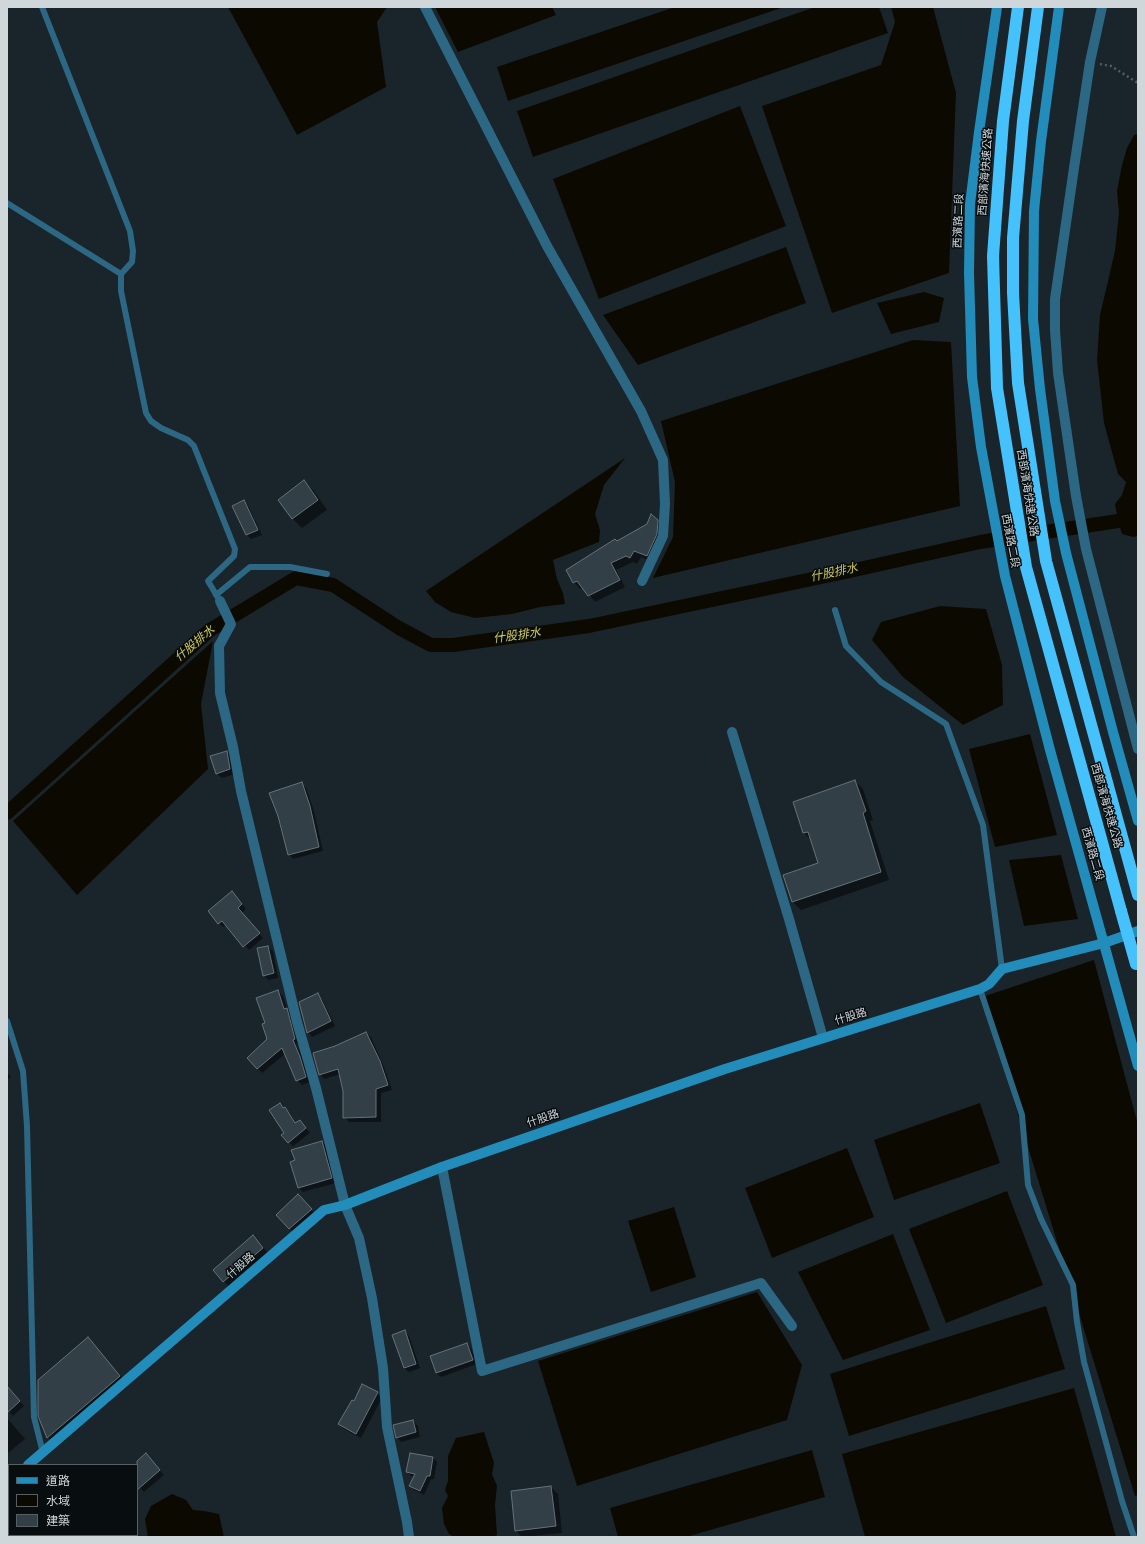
<!DOCTYPE html>
<html>
<head>
<meta charset="utf-8">
<style>
	body { margin:0 }
	#map { position:relative; width:1145px; height:1544px; overflow:hidden; background:#1a252b; font-family:Signika,"Noto Sans TC",sans-serif }
	canvas { display:block }
	.frame { position:absolute; inset:0; border:8px solid #cfd7db; pointer-events:none }
	.legend { position:absolute; left:8px; top:1464px; width:130px; height:72px; box-sizing:border-box; background:#080d10; border:1px solid #585e61; margin:0; padding:5px 7px; list-style:none; font-size:12px; color:#cfd7db }
	.legend li { display:flex; align-items:center; gap:8px; height:20px }
	.legend b { width:20px; border:1px solid #585e61 }
</style>
</head>
<body>
<div id="map">
<canvas width="1145" height="1544"></canvas>
<div class="frame"></div>
<ul class="legend">
<li><b style="height:5px;background:#228cbb"></b>道路</li>
<li><b style="height:11px;background:#0c0a00"></b>水域</li>
<li><b style="height:11px;background:#333f46"></b>建築</li>
</ul>
</div>
<script>
const ctx = document.querySelector('canvas').getContext('2d');
ctx.lineJoin = 'round';
function fill(path, color) { ctx.fillStyle = color; ctx.fill(path, 'evenodd'); }
const poly = rows => new Path2D(rows.map(r => 'M' + r).join(''));
function strokePath(path, color, width, dash) { ctx.strokeStyle = color; ctx.lineWidth = width; ctx.lineCap = dash ? 'butt' : 'round'; ctx.setLineDash(dash || []); ctx.stroke(path); }
function drawText(font, color, halo, rows, align = 'center') {
  ctx.font = font + ' Signika,"Noto Sans TC",sans-serif'; ctx.lineWidth = 3; ctx.setLineDash([]); ctx.textBaseline = 'middle'; ctx.strokeStyle = halo; ctx.fillStyle = color; for (const [text, x, y, turn = 0] of rows) {
    ctx.save(); ctx.translate(x, y); ctx.rotate((+turn || 0) * Math.PI / 180); ctx.textAlign = isNaN(turn) ? turn : align; if (halo) ctx.strokeText(text, 0, 0); ctx.fillText(text, 0, 0); ctx.restore();
  }
}
fill(poly([
	[228,7,387,7,377,22,386,87,297,135],
	[435,7,552,7,556,15,458,52],
	[675,7,784,7,508,101,497,67],
	[815,7,879,7,888,33,533,157,517,111],
	[891,7,933,7,956,93,949,273,832,313,762,106,881,65,895,22],
	[740,106,786,226,599,299,553,179],
	[1138,134,1138,536,1133,537,1122,534,1118,521,1115,504,1122,495,1126,482,1118,474,1104,423,1097,360,1100,315,1115,251,1119,213,1117,191,1122,165,1127,148,1134,135],
	[786,247,806,303,638,365,603,315],
	[924,292,944,298,939,322,891,334,877,303],
	[913,340,951,342,960,506,653,578,673,537,675,482,661,421],
	[625,458,604,485,595,514,600,530,599,542,553,560,557,579,563,593,565,604,540,607,512,614,475,618,451,612,435,602,426,591],
	[940,606,986,609,1002,665,1003,705,963,725,903,677,872,640,881,622],
	[213,641,201,704,208,769,77,895,13,821],
	[1030,734,1057,835,995,847,969,749],
	[1061,855,1078,919,1024,926,1009,860],
	[1094,960,1138,1125,1138,1495,1135,1496,982,997],
	[980,1103,1000,1163,894,1200,874,1140],
	[847,1148,874,1217,772,1258,745,1188],
	[1007,1191,1043,1285,946,1323,909,1229],
	[674,1207,696,1277,651,1292,628,1221],
	[893,1234,930,1330,843,1360,798,1272],
	[757,1292,802,1365,787,1420,577,1486,538,1361],
	[1046,1306,1065,1369,849,1436,830,1374],
	[1074,1388,1116,1537,865,1537,842,1454],
	[484,1432,494,1463,492,1474,497,1486,495,1505,497,1535,492,1537,454,1537,449,1534,444,1524,442,1508,448,1496,445,1490,448,1481,448,1456,456,1438],
	[812,1450,825,1497,686,1537,618,1537,610,1508],
	[172,1494,186,1500,193,1510,204,1511,219,1514,224,1537,148,1537,145,1519,151,1506]
]), '#0c0a00');
fill(poly([
	[304,482,314,491,327,510,302,528,293,519,279,500],
	[244,501,248,506,262,535,251,539,247,535,233,506],
	[657,520,664,527,653,562,641,557,637,564,633,562,616,570,625,587,595,602,583,587,580,589,574,582,617,542],
	[227,752,231,756,235,774,222,778,217,774],
	[855,781,863,789,873,820,870,821,889,880,801,910,793,902,819,864,812,841,804,833,794,803],
	[301,783,306,788,314,811,323,851,293,859,289,854],
	[236,897,246,909,242,913,263,938,249,950,226,925,223,927,219,923],
	[268,947,273,951,278,978,268,980,264,975],
	[278,991,283,996,287,1009,291,1013,299,1043,296,1044,305,1063,310,1082,302,1085,297,1080,286,1053,262,1073,248,1058,269,1039,266,1024],
	[318,994,322,999,335,1026,312,1037,308,1032],
	[366,1033,371,1037,384,1067,392,1090,381,1093,381,1122,349,1122,344,1117,344,1090,341,1074,324,1079,320,1074,335,1047],
	[7,1072,11,1077,7,1080],
	[280,1104,290,1113,296,1124,304,1126,310,1133,293,1146,289,1142,285,1133],
	[322,1142,327,1146,336,1183,303,1192,299,1188,296,1161],
	[298,1195,315,1214,294,1233,277,1215],
	[260,1244,270,1255,231,1289,214,1270],
	[405,1331,409,1336,420,1368,409,1372,404,1368],
	[88,1339,127,1383,55,1444,48,1437,39,1416],
	[467,1344,471,1348,477,1364,441,1377,436,1373],
	[7,1386,24,1406,13,1416,7,1409],
	[363,1386,377,1393,382,1398,361,1438,344,1429,339,1424],
	[7,1418,25,1439,7,1454],
	[413,1421,418,1426,420,1437,401,1442,397,1437],
	[146,1455,164,1475,144,1492,137,1485,137,1465,134,1465],
	[433,1458,437,1462,434,1479,431,1479,424,1495,414,1490,410,1486,415,1476,411,1476,407,1472],
	[551,1487,558,1494,562,1533,522,1537,516,1531],
	[7,1508,9,1510,9,1535,31,1535,32,1537,7,1537]
]), '#0007');
strokePath(poly([
	[7,813,210,630,296,578,333,585,399,628,431,645,453,645,589,626,850,571,980,542,1118,521]
]), '#0c0a00', 14);
const building = poly([
	[304,480,318,500,292,519,278,500,304,480],
	[244,500,258,530,246,535,232,506,244,500],
	[651,514,658,520,657,534,647,556,634,551,630,558,626,556,611,563,620,580,588,596,577,581,573,583,566,570,615,539,617,541,647,524,651,514],
	[227,751,230,769,216,774,210,756,227,751],
	[855,780,866,811,863,813,881,872,792,902,783,875,818,863,808,832,803,833,793,802,855,780],
	[302,782,310,806,319,847,288,855,278,816,269,793,302,782],
	[232,891,242,904,238,908,260,933,243,947,222,921,218,924,208,911,232,891],
	[268,946,274,973,263,976,257,948,268,946],
	[278,990,284,1009,287,1008,295,1039,293,1040,300,1057,306,1077,296,1081,282,1048,257,1069,247,1058,267,1039,262,1024,265,1023,256,998,278,990],
	[318,993,331,1021,307,1033,299,1002,318,993],
	[366,1032,380,1061,388,1085,376,1089,376,1117,343,1118,343,1091,338,1069,319,1075,313,1053,335,1046,366,1032],
	[280,1103,283,1108,285,1107,295,1123,300,1120,306,1128,288,1143,281,1135,284,1133,269,1110,280,1103],
	[322,1141,332,1178,298,1188,290,1162,295,1160,291,1150,322,1141],
	[298,1194,312,1209,289,1229,276,1215,298,1194],
	[253,1235,263,1248,223,1282,213,1270,253,1235],
	[405,1330,416,1364,404,1368,392,1335,405,1330],
	[88,1337,120,1376,47,1438,38,1416,38,1380,88,1337],
	[467,1343,473,1360,436,1373,430,1356,467,1343],
	[362,1384,378,1392,356,1434,338,1424,352,1400,354,1401,362,1384],
	[7,1386,20,1401,7,1413,7,1386],
	[413,1420,416,1432,396,1438,393,1425,413,1420],
	[146,1453,160,1470,137,1490,137,1461,146,1453],
	[410,1453,433,1457,430,1476,427,1476,420,1491,409,1486,415,1474,406,1472,410,1453],
	[551,1486,556,1526,515,1531,511,1491,551,1486]
]);
fill(building, '#333f46');
strokePath(building, '#65727a', 1);
strokePath(poly([
	[1100,64,1111,66,1138,83]
]), '#535d62', 2.5, [2, 3]);
strokePath(poly([
	[42,7,130,231,133,251,132,262,121,274,121,291,146,413,151,421,161,428,188,440,194,446,235,549,234,556,208,581,220,601],
	[7,203,121,274],
	[216,595,250,567,290,567,327,574],
	[835,610,846,646,881,682,946,724,983,825,1002,969],
	[980,989,1022,1115,1028,1185,1041,1219,1073,1285,1077,1322,1084,1362,1122,1501,1134,1537],
	[7,1021,23,1071,27,1126,34,1417,43,1453]
]), '#2c6784', 6);
strokePath(poly([
	[425,7,547,246,641,411,663,460,665,504,663,536,642,581],
	[1102,7,1090,62,1074,168,1055,299,1055,330,1058,373,1076,496,1086,549,1138,749],
	[220,601,231,624,219,646,220,693,233,747,241,791,297,1022,316,1088,345,1205,359,1238,372,1298,383,1368,387,1427,407,1522,409,1537],
	[732,732,789,919,823,1038],
	[442,1167,482,1371,761,1283,792,1326]
]), '#2c6784', 10);
strokePath(poly([
	[997,7,979,132,970,204,969,273,972,377,981,447,1005,576,1050,750,1138,1066],
	[1059,7,1041,141,1034,211,1033,319,1040,389,1055,501,1066,553,1113,732,1138,821],
	[28,1465,324,1210,345,1205,442,1167,725,1069,980,989,989,984,1002,969,1104,943,1138,931],
	[7,1483,9,1481]
]), '#228cbb', 10);
strokePath(poly([
	[1018,7,1003,121,993,256,997,388,1026,567,1121,911],
	[1038,7,1023,121,1013,238,1013,293,1018,383,1046,561,1138,895]
]), '#45c2fb', 12);
strokePath(poly([
	[1121,911,1136,964]
]), '#45c2fb', 12);
drawText('11px', '#cfd7db', '#080d10', [
	["西部濱海快速公路",986,172,-86],
	["西濱路二段",959,221,-88],
	["西部濱海快速公路",1027,493,81],
	["西濱路二段",1010,541,79],
	["西部濱海快速公路",1106,806,74],
	["西濱路二段",1092,854,74],
	["什股路",851,1017,-17],
	["什股路",543,1119,-19],
	["什股路",241,1266,-41]
]);
drawText('italic 12px', '#d1ca54', '#080d10', [
	["什股排水",834,573,-12],
	["什股排水",517,636,-8],
	["什股排水",195,644,-40]
]);
</script>
</body>
</html>
